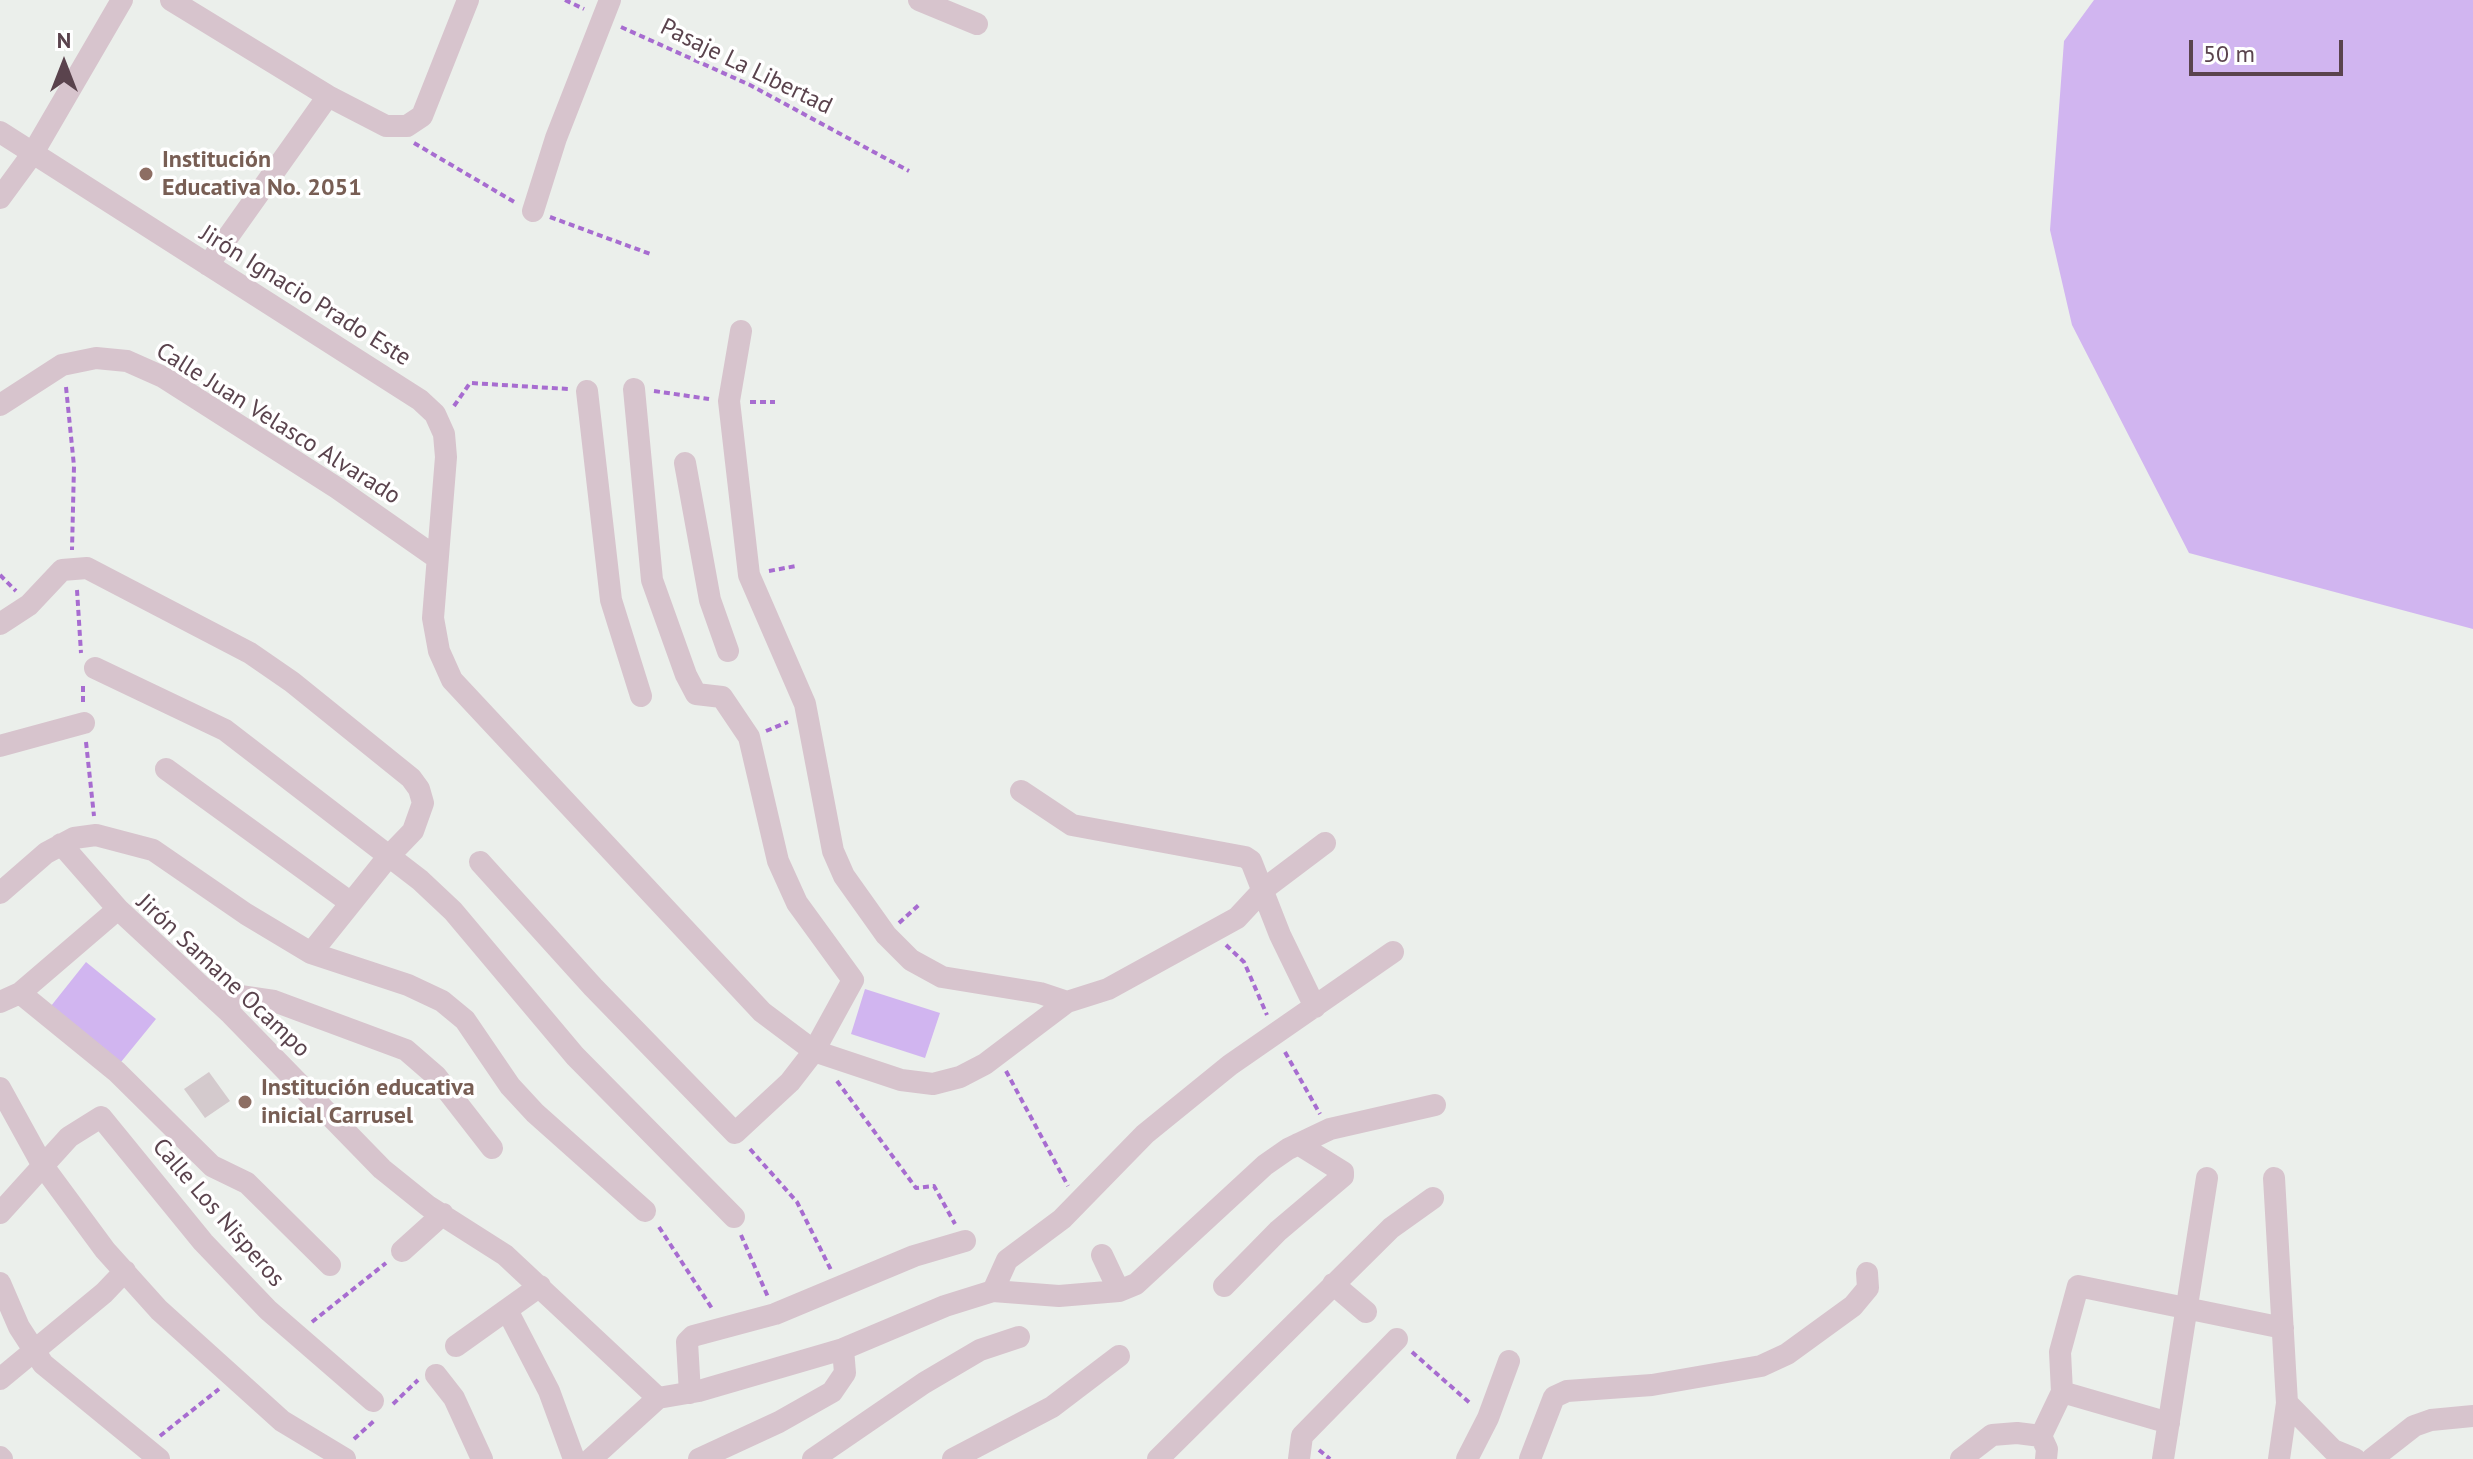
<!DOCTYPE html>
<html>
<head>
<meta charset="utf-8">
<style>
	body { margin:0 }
	#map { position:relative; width:2473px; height:1459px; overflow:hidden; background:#ebefeb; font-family:"PT Sans",sans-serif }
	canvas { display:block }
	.north { position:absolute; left:24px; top:24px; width:80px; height:80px; -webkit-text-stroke:6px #fff; paint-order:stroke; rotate:0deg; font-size:22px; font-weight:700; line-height:32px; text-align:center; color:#5a434d }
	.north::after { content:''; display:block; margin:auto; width:28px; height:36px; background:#5a434d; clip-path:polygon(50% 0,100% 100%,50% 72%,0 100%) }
	.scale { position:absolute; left:2189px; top:40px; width:154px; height:36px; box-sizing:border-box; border:4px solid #5a434d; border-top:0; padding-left:10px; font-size:24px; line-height:28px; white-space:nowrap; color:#5a434d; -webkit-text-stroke:6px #fff; paint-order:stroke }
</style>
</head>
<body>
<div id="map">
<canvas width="2473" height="1459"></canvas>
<div class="north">N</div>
<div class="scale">50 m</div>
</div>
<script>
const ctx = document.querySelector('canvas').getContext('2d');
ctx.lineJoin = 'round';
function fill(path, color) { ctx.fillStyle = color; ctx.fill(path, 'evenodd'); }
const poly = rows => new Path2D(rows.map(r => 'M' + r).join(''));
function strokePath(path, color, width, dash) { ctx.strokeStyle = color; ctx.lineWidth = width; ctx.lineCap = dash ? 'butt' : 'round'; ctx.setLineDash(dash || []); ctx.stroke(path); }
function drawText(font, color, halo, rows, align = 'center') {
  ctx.font = font + ' "PT Sans",sans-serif'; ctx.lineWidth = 7; ctx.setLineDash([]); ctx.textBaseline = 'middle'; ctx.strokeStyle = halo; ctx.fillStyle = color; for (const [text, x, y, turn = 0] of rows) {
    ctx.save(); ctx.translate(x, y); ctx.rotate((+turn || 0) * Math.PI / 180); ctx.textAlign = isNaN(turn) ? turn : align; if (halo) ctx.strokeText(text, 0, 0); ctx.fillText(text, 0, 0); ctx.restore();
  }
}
fill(poly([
	[2094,0,2473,0,2473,629,2189,553,2072,325,2050,230,2064,41],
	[86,962,156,1019,121,1062,51,1006],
	[865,989,940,1013,925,1058,851,1034]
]), '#d1b5f0');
fill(poly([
	[209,1072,230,1101,205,1118,184,1089]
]), '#d4cacd');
strokePath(poly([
	[565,0,584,9],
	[621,27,750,85,909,171],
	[414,143,516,203],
	[550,217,653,255],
	[66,387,74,466,72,550],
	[654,391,709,399],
	[750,402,775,402],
	[454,406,470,383,568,389],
	[769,571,796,566],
	[0,575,16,591],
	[77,590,81,653],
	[83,686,83,705],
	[766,731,788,722],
	[86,742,94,816],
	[899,923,921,903],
	[1226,945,1244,962,1267,1015],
	[1285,1052,1320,1114],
	[1006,1071,1068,1186],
	[837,1081,916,1188,934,1186,955,1224],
	[750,1149,797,1202,831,1270],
	[659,1227,713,1310],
	[741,1235,768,1297],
	[312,1322,386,1263],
	[1412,1352,1471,1404],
	[393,1404,418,1380],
	[160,1436,219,1389],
	[354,1439,374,1421],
	[1319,1450,1330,1459]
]), '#a76cd0', 4, [6, 4]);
strokePath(poly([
	[171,0,328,96,386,126,407,126,422,116,468,0],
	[919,0,977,24],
	[0,132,420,400,435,414,444,434,446,457,433,618,439,651,452,680,762,1012,814,1051,901,1080,933,1084,960,1077,985,1064,1067,1002,1108,989,1237,918,1264,889,1325,843],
	[0,198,33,153,122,0],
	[533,211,556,138,610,0],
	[208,265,328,96],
	[741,331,729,401,749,575,805,704,833,851,844,876,886,935,911,960,942,977,1040,993,1067,1002],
	[587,391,611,600,641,696],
	[0,405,62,365,96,358,127,361,163,377,337,488,437,558],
	[685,463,710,600,728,651],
	[0,624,29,605,62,570,87,568,250,653,292,682,411,778,419,789,423,803,413,831,388,857,311,953],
	[95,668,225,730,420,880,453,911,575,1056,734,1217],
	[0,746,84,723],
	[166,769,351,903],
	[1021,791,1072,825,1245,857,1251,861,1280,935,1315,1007],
	[61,844,118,909],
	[480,862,593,987,735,1133,790,1082,814,1051,853,980,797,903,778,861,749,737,722,697,696,694,686,675,652,580,634,389],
	[0,893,46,853,74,838,96,835,153,850,246,914,311,953,408,985,442,1001,465,1020,510,1086,535,1113,645,1211],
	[206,991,274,1001,406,1050,436,1076,492,1148],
	[20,993,117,1072,212,1166,247,1183,330,1265],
	[0,1002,20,993,118,909,231,1014,382,1169,428,1206,505,1255,658,1398],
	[0,1088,43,1166,105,1250,159,1310,282,1421,345,1459],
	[2274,1178,2287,1403,2279,1459],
	[0,1213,69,1137,101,1117,203,1242,268,1310,373,1401],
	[402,1251,443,1214],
	[1102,1255,1119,1291],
	[0,1283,19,1327,43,1364,159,1459],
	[1333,1284,1366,1312],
	[1224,1286,1278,1231,1343,1176,1343,1172,1298,1144],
	[993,1291,1007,1260,1062,1219,1145,1134,1230,1065,1393,952],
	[507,1310,549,1391,574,1459],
	[456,1346,540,1286],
	[436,1375,454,1398,482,1459],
	[0,1379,104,1293,125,1271],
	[2062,1392,2169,1423],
	[690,1393,687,1342,693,1336,775,1314,914,1256,965,1241],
	[2287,1403,2333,1450,2355,1459],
	[2041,1436,2062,1392,2060,1352,2078,1286,2283,1328],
	[0,1457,2,1459],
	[591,1459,658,1398,699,1391,843,1349,945,1306,993,1291,1059,1296,1119,1291,1136,1284,1265,1165,1288,1149,1330,1129,1435,1105],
	[699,1459,779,1422,832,1392,845,1373,843,1349],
	[813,1459,924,1383,980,1350,1019,1337],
	[953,1459,1052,1407,1119,1356],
	[1158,1459,1391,1228,1433,1198],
	[1299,1459,1302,1436,1397,1339],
	[1467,1459,1488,1418,1509,1361],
	[1530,1459,1554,1397,1567,1391,1652,1385,1761,1366,1787,1354,1853,1306,1868,1288,1867,1273],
	[1961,1459,1992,1435,2017,1433,2041,1436,2047,1449,2046,1459],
	[2163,1459,2207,1178],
	[2372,1459,2414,1426,2431,1420,2473,1416]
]), '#d7c4cd', 22);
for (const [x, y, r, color] of [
	[146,174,8,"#8d6e63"],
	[245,1102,8,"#8d6e63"]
]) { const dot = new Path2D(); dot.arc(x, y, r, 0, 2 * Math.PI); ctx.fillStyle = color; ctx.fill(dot); strokePath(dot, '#fff', 3); }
drawText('24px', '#5a434d', '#fff', [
	["Pasaje La Libertad",746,67,26],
	["Jirón Ignacio Prado Este",305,296,32],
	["Calle Juan Velasco Alvarado",278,424,32],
	["Jirón Samane Ocampo",223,976,43],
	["Calle Los Nisperos",218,1213,49]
]);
drawText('bold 24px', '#785e54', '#fff', [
	["Institución",162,160],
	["Educativa No. 2051",162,188],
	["Institución educativa",261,1088],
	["inicial Carrusel",261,1116]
], 'left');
</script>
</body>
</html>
